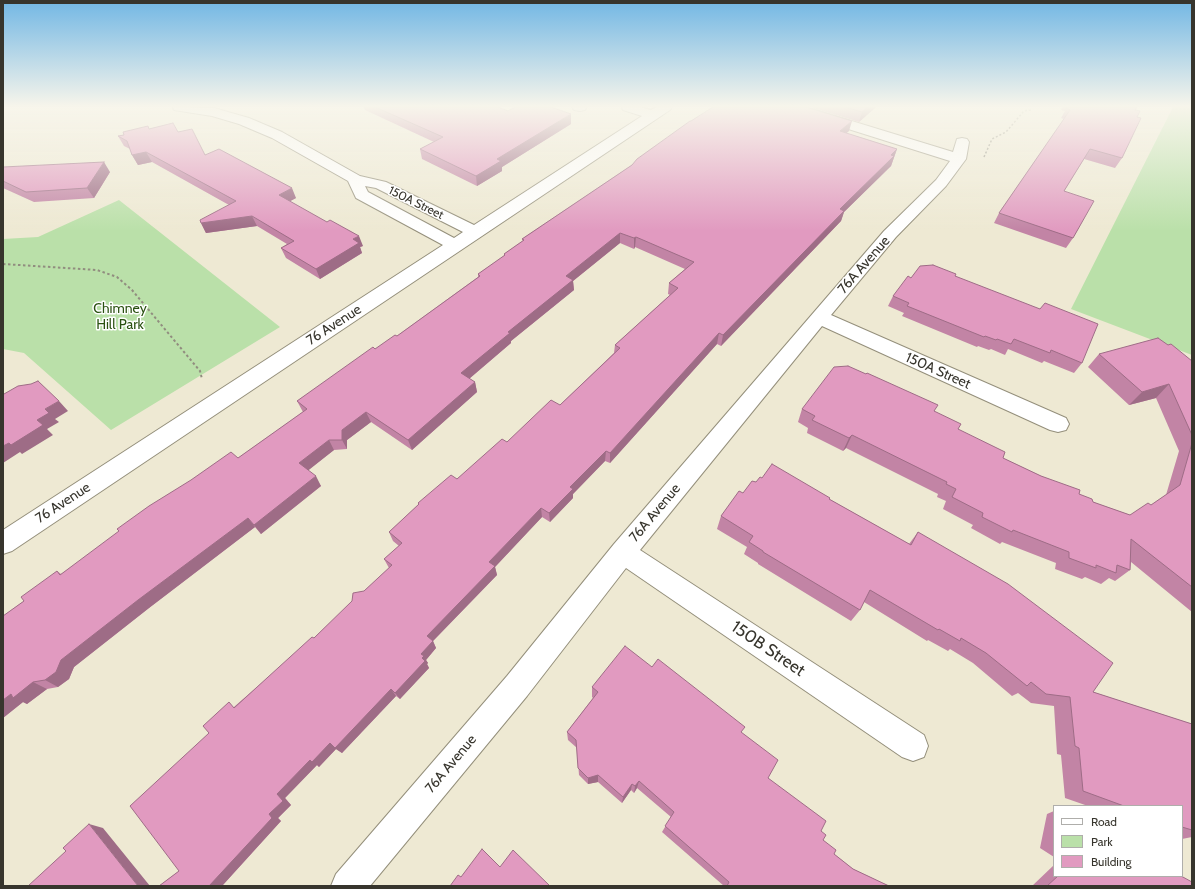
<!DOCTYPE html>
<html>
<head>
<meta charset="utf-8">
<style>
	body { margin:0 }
	#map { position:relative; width:1195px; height:889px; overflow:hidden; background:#eee9d3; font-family:Cabin,sans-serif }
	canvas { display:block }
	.frame { position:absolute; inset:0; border:4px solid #37352d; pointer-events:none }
	.legend { position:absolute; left:1053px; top:805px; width:130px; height:72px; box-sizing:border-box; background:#fff; border:1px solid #afaeab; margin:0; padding:5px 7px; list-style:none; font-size:12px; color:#37352d }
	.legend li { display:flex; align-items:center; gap:8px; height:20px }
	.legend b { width:20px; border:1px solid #afaeab }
</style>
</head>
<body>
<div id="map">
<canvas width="1195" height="889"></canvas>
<div class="frame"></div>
<ul class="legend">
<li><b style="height:5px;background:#fff"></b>Road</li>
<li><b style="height:11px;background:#bae0a9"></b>Park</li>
<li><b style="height:11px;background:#e19ac0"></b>Building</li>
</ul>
</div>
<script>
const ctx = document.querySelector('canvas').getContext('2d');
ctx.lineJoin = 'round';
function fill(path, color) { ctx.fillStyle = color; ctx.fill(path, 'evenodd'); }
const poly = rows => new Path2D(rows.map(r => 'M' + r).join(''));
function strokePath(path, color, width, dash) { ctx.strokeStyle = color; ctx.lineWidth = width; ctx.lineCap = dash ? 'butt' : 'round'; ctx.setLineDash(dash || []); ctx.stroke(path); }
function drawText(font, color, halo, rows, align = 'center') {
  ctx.font = font + ' Cabin,sans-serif'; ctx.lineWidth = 3; ctx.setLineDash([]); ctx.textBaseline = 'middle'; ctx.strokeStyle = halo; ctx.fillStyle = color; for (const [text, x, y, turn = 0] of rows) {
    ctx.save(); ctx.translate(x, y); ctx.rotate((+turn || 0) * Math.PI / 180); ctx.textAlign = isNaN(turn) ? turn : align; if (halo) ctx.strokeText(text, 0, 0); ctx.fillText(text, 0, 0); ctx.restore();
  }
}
fill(poly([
	[1173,107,1192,107,1192,355,1071,309],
	[119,200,280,327,111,430,24,353,3,349,3,239,38,237]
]), '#bae0a9');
const minor = poly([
	[173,107,214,108,249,118,282,132,360,176,386,182,474,225,642,116,623,110,622,107,640,107,651,110,657,107,672,107,670,110,12,551,3,554,3,530,443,245,356,198,348,181,272,138,239,124,212,116,174,110,173,107],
	[365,186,376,188,463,232,454,238,368,192,365,186],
	[572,107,587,107,585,110,580,111,574,110,572,107],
	[786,107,806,107,953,152,957,139,962,138,967,139,969,142,966,159,946,186,896,237,831,315,1066,418,1069,424,1066,430,1058,432,1050,430,822,326,640,550,924,735,928,746,924,757,913,761,902,757,626,568,527,696,370,886,331,886,336,874,507,676,614,544,884,231,936,180,950,161,788,110,786,107]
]);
strokePath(minor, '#948f7b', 2);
strokePath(poly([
	[984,157,992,139,1006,132,1024,111,1031,110]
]), '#918d7f', 1.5, [2, 2]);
strokePath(poly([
	[3,264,97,270,117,277,132,290,200,371,202,379]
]), '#918d7f', 2, [2.5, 2.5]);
fill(minor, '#fff');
fill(poly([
	[364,107,498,107,508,111,571,124,502,167,502,171,477,186,422,159,420,149,434,142,365,110],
	[810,107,876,107,859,122],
	[1063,107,1137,107,1135,110,1137,117,1122,158,1115,168,1084,159,1064,191,1073,238,1066,248,994,223,999,213,1064,119,1061,118,1065,111,1061,110],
	[691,121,849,131,846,133,897,149,891,166,844,212,841,221,721,346,717,344,610,463,605,461,573,494,573,498,550,522,542,517,495,567,497,575,433,641,436,648,426,660,428,663,427,664,429,668,400,699,396,696,342,753,336,749,319,767,317,765,285,798,291,805,278,818,281,821,222,886,159,886,179,871,209,733,235,706,314,638,389,568,384,559,399,546,393,541,389,532,418,505,418,503,457,479,507,442,560,405,614,353,615,345,670,295,668,294,669,283,685,269,635,247,634,249,620,243,573,281,574,290,511,341,511,343,469,379,475,382,477,392,412,450,371,422,347,440,347,449,334,450,308,470,321,486,261,534,255,527,149,608,74,667,69,679,58,687,47,689,27,704,23,702,3,718,3,616,24,601,57,571,61,574,238,458,303,412,297,401,375,349,397,336,478,277,478,274,504,256,504,254,523,241,522,239,632,165],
	[149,129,178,132,205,155,296,198,290,201,363,246,360,247,362,253,320,279,286,258,281,248,287,244,257,226,206,233,201,223,229,205,152,162,138,165,132,155,130,149,124,146,118,136],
	[3,167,110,172,94,198,34,202,3,188],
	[955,276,1082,363,1074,373,1044,361,1042,363,1008,349,1005,355,991,349,989,350,978,346,977,347,902,316,904,313,888,306,893,296,911,278],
	[1099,354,1192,361,1192,612,1131,562,1130,570,1115,581,1109,578,1101,584,1085,577,1082,579,1055,569,1056,563,1002,542,1000,544,971,528,973,525,943,509,946,501,937,497,938,494,846,448,843,451,807,433,808,428,798,422,802,409,934,411,958,429,1003,458,1079,494,1093,502,1130,515,1151,505,1166,495,1179,451,1156,398,1129,405,1088,367],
	[762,478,829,499,909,544,918,532,1093,692,1192,724,1192,837,1182,839,1182,806,1088,806,1065,798,1061,755,1057,754,1054,706,1031,703,1018,693,1012,696,973,663,950,649,948,651,928,640,927,641,864,602,860,610,851,621,758,564,758,563,744,554,747,547,717,529,721,516,743,493],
	[652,667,741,732,768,778,821,831,823,840,834,854,853,869,889,886,723,886,724,886,662,832,671,817,637,788,634,793,631,790,622,803,598,782,588,784,579,775,577,748,568,740,567,732,593,698,592,697,592,687],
	[1054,811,1054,857,1040,848,1047,814],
	[1054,865,1054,876,1181,876,1192,886,1032,886]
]), '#c284a5');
fill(poly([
	[868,107,876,107,859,122,862,112],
	[571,114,571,124,502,167,502,171,477,186,476,176,497,159],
	[852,121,849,131,837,141,840,131],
	[897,149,891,166,844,212,841,221,721,346,723,335,840,209],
	[146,152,152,162,138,165,132,155],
	[104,162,110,172,94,198,87,188],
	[292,188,296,198,283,205,279,195],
	[252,216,257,226,206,233,201,223],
	[620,233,620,243,573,281,574,290,511,341,511,343,463,384,461,373,508,332,566,276],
	[359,236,363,246,360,247,362,253,320,279,316,269,353,239],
	[636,237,635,247,634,249,634,238],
	[719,333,717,344,610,463,610,453],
	[475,382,477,392,412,450,408,440],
	[1169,384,1156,398,1129,405,1142,392],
	[59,401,68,411,55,419,59,422,47,429,53,435,22,454,20,452,3,463,3,446,37,420,45,409],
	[366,412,371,422,347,440,347,449,342,440,342,430],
	[852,435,846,448,843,451,849,438],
	[329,440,334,450,305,473,299,463],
	[606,451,605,461,573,494,573,498,550,522,549,513,570,487],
	[316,476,321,486,261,534,254,525],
	[541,508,542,517,495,567,497,575,433,641,436,648,426,660,428,663,427,664,429,668,400,699,395,693,422,658,421,654,427,636,489,562],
	[248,518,255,527,149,608,74,667,69,679,58,687,45,680,61,660,138,600],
	[33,682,47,689,27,704,23,702,3,718,3,700,11,694],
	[391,689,396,696,342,753,336,749,319,767,317,765,285,798,291,805,278,818,281,821,222,886,209,886,269,814,277,794,310,760],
	[598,775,598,782,588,784,588,778],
	[639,781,637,788,634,793,635,786],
	[632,784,631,790,622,803,623,797],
	[89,824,103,828,150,886,138,886]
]), '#9e6c86');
const building = poly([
	[375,107,498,107,508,111,515,107,551,107,571,114,497,159,501,161,476,176,420,149,443,137,375,107],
	[713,107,806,107,852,121,840,131,897,149,891,155,894,156,840,209,844,211,723,335,719,333,610,453,606,451,570,487,573,489,549,513,541,508,489,562,495,566,427,636,433,641,421,654,424,656,422,658,425,661,395,693,391,689,335,748,330,743,312,762,310,760,277,794,283,801,269,814,272,818,209,886,159,886,179,871,130,806,209,733,203,726,229,702,234,708,312,637,314,638,352,601,353,593,364,591,392,565,384,559,402,543,389,532,419,504,418,503,451,475,457,479,502,439,507,442,551,400,560,405,620,348,615,345,678,288,669,283,694,262,636,237,634,238,620,233,566,276,573,280,508,332,510,333,461,373,475,382,408,440,366,412,342,430,342,440,329,440,299,463,316,476,254,525,248,518,138,600,61,660,56,672,45,680,33,682,13,698,11,694,3,700,3,616,24,601,21,597,57,571,60,575,119,531,117,529,149,506,191,480,231,452,238,458,307,409,297,401,373,347,375,349,395,335,397,336,480,276,478,274,505,255,504,254,524,240,522,239,632,165,637,159,690,121,691,121,713,107],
	[845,107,868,107,862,112,845,107],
	[1067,107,1137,107,1135,110,1140,111,1137,117,1141,118,1122,158,1090,149,1064,191,1094,201,1073,238,999,213,1070,110,1066,108,1067,107],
	[173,123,178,132,192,129,205,155,219,149,292,188,279,195,327,222,330,220,359,236,353,239,359,243,316,269,281,248,294,241,252,216,201,223,200,220,236,201,146,152,132,155,127,141,118,136,124,135,123,132,148,126,149,129,173,123],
	[104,162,87,188,26,192,3,181,3,167,104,162],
	[933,265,956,274,955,276,1040,309,1045,303,1098,324,1082,363,1051,350,1050,353,1014,339,1011,344,997,339,996,340,985,336,984,337,907,306,909,303,893,296,908,276,911,278,920,266,933,265],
	[1158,338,1168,345,1171,344,1192,361,1192,435,1169,384,1142,392,1099,354,1158,338],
	[848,366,866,374,867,373,938,405,934,411,961,424,958,429,1005,452,1003,458,1041,476,1080,490,1079,494,1092,499,1093,502,1130,515,1148,503,1151,505,1180,485,1192,443,1192,587,1131,539,1130,570,1117,565,1116,573,1096,565,1096,568,1069,558,1069,552,1013,530,1012,532,982,517,983,513,952,497,956,489,946,484,947,482,852,435,849,438,812,420,815,416,802,409,834,367,848,366],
	[38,381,59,401,45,409,49,413,37,420,43,425,11,445,9,443,3,446,3,393,4,394,18,386,31,384,38,381],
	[772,464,830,498,829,499,911,545,918,532,1008,584,1113,663,1093,692,1192,724,1192,830,1182,827,1182,806,1124,806,1083,791,1079,748,1075,746,1070,697,1046,694,1031,682,1027,686,986,653,961,638,960,641,939,629,938,630,870,590,860,610,763,552,763,551,749,542,753,536,721,516,739,491,743,493,752,481,756,482,760,477,762,478,772,464],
	[625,646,652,667,658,659,745,727,741,732,778,760,768,778,826,821,821,831,826,835,823,840,836,850,834,854,853,869,889,886,727,886,729,882,665,826,674,812,639,781,635,786,632,784,623,797,598,775,588,778,578,768,576,740,567,732,598,692,592,687,625,646],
	[89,824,138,886,28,886,66,851,63,848,89,824],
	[482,849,500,867,513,850,550,886,450,886,458,875,461,877,482,849],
	[1058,876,1181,876,1192,882,1192,886,1047,886,1058,876]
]);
fill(building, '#e19ac0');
strokePath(building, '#9e6c86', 1);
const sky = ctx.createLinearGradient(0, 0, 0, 231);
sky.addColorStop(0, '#72b7e4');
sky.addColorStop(0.46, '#f7f5eb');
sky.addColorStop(1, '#f7f5eb00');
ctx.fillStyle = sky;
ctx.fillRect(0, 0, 1195, 231);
drawText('12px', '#37352d', '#fff', [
	["150A Street",416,203,26]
]);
drawText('14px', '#37352d', '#fff', [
	["76A Avenue",864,265,-49],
	["76 Avenue",334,325,-33],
	["150A Street",938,371,24],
	["76 Avenue",63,503,-33],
	["76A Avenue",655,513,-50],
	["76A Avenue",451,764,-50]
]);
drawText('14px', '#2a5111', '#fff', [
	["Chimney",120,309],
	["Hill Park",120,325]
]);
drawText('17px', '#37352d', '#fff', [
	["150B Street",768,649,34]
]);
</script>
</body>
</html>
